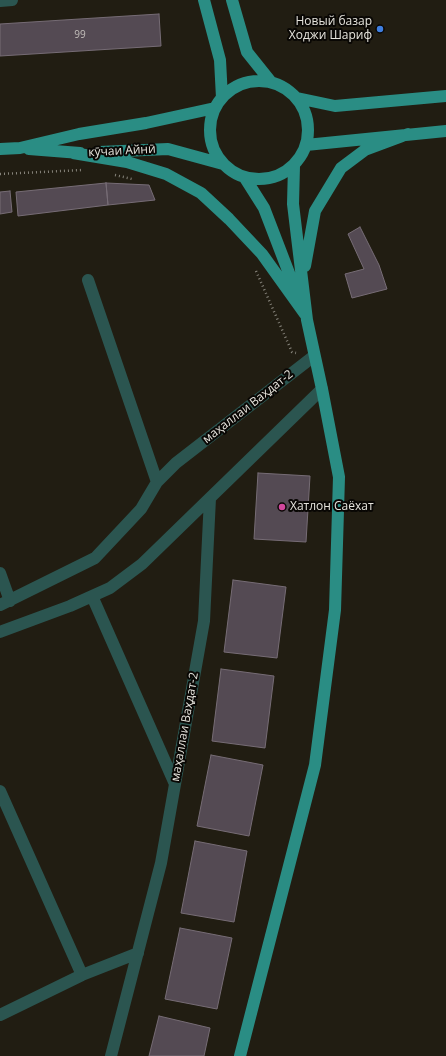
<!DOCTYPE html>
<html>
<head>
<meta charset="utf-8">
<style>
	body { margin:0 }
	canvas { display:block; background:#211d12 }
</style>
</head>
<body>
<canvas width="446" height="1056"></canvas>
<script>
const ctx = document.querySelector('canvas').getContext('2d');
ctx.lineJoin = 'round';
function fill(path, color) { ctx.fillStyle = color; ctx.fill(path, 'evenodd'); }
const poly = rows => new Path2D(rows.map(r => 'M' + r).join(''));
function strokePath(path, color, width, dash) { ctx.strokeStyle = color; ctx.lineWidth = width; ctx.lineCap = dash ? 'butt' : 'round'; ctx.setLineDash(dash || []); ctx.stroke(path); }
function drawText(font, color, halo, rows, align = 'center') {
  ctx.font = font + ' "Open Sans",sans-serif'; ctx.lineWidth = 4; ctx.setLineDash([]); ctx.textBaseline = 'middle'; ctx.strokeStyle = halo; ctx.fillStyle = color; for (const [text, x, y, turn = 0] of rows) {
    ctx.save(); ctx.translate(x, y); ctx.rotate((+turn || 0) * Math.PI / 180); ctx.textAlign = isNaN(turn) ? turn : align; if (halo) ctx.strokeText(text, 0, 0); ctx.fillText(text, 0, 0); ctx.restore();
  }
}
const building = poly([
	[159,14,161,46,0,56,0,24,159,14],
	[106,183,108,205,18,216,16,192,106,183],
	[106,183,149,185,155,200,108,205,106,183],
	[10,191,12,212,0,214,0,192,10,191],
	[360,227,379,265,387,289,352,298,345,274,364,269,348,234,360,227],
	[258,473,310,476,306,542,254,539,258,473],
	[233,580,286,587,277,658,224,652,233,580],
	[221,669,274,676,265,748,212,741,221,669],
	[211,755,263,765,249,836,197,826,211,755],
	[195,841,247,851,234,922,181,913,195,841],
	[180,928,232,938,217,1009,165,999,180,928],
	[159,1016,210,1028,204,1056,149,1056,159,1016]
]);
fill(building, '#544a53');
strokePath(building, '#766c75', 1);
strokePath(poly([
	[0,174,83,170],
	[115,175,132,179],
	[256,271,292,352,296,353]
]), '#87847b', 2.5, [1, 3]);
strokePath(poly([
	[0,1,12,0],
	[88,280,157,482],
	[0,573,10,601],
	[92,596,175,784],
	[0,605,95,558,141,509,157,482,176,463,314,356],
	[0,632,70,606,110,588,142,564,322,389],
	[0,791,82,975],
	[0,1015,82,975,138,953],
	[111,1056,161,863,204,621,210,498]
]), '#2b5550', 12);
strokePath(poly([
	[204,0,220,60,222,98],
	[232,0,247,52,271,82],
	'210 130a49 49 0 1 1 98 0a49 49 0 1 1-98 0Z',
	[297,98,335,106,446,96],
	[306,145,446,131],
	[0,149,20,148,79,134,146,123,215,108],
	[29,149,80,153],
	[100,152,168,149,223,164],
	[73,153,127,162,166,174,201,193,229,219,262,254,305,314],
	[245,178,264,208,297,294],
	[305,266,315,211,341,168,365,150,408,134],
	[240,1056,315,765,335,610,339,477,322,389,307,320,293,204,294,166]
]), '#2a8d84', 12);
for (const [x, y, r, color] of [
	[380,29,4,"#3f7fe0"],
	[282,507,4,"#d1479c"]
]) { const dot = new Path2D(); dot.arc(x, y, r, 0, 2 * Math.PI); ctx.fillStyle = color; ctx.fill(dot); strokePath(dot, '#090704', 1.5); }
drawText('10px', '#c2beba', null, [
	["99",80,35]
]);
drawText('12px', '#e6e4dd', '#090704', [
	["Новый базар",372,22],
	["Ходжи Шариф",372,36],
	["Хатлон Саёхат",290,507,"left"]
], 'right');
drawText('12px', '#e6e4dd', '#090704', [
	["кӯчаи Айнӣ",122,151,-3],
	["маҳаллаи Ваҳдат-2",248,407,-38],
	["маҳаллаи Ваҳдат-2",185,727,-80]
]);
</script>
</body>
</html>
